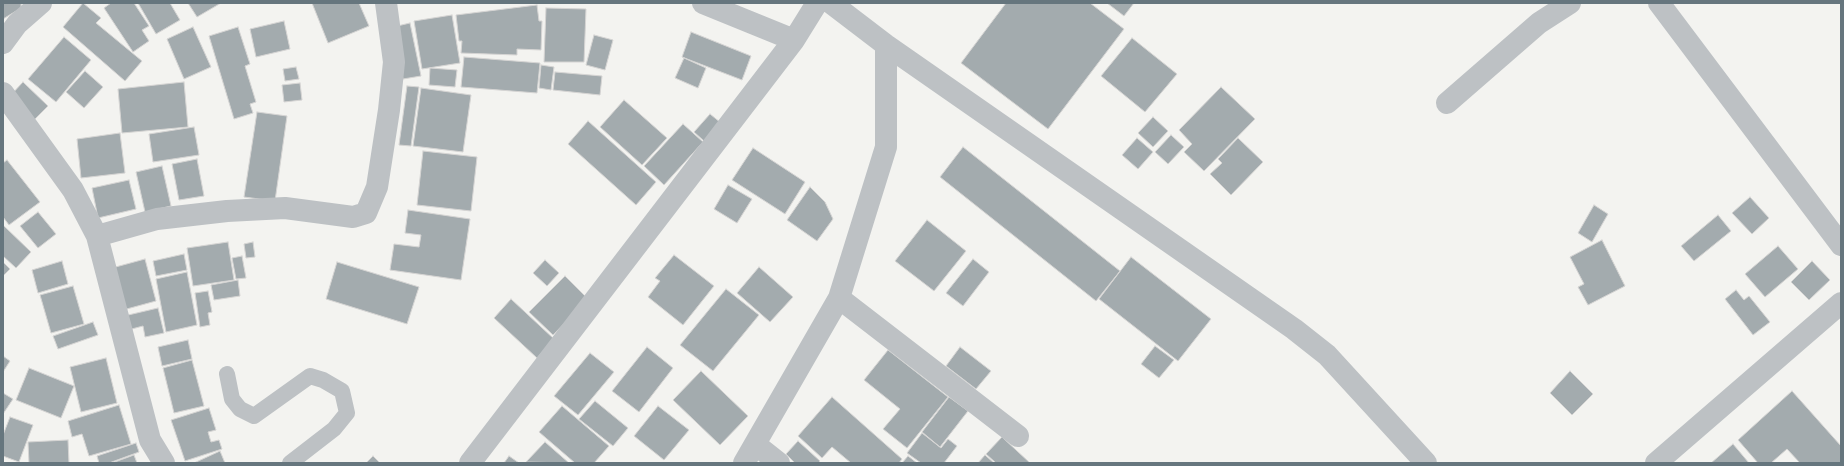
<!DOCTYPE html>
<html>
<head>
<meta charset="utf-8">
<style>
	body { margin:0 }
	#map { position:relative; width:1844px; height:466px; overflow:hidden; background:#f3f3f0; font-family:Commissioner,sans-serif }
	canvas { display:block }
	.frame { position:absolute; inset:0; border:4px solid #66767e; pointer-events:none }
</style>
</head>
<body>
<div id="map">
<canvas width="1844" height="466"></canvas>
<div class="frame"></div>
</div>
<script>
const ctx = document.querySelector('canvas').getContext('2d');
ctx.lineJoin = 'round';
function fill(path, color) { ctx.fillStyle = color; ctx.fill(path, 'evenodd'); }
const poly = rows => new Path2D(rows.map(r => 'M' + r).join(''));
function strokePath(path, color, width, dash) { ctx.strokeStyle = color; ctx.lineWidth = width; ctx.lineCap = dash ? 'butt' : 'round'; ctx.setLineDash(dash || []); ctx.stroke(path); }
const building = poly([
	[3,3,21,3,21,8,3,19,3,3],
	[83,3,101,18,96,23,142,61,125,81,63,27,83,3],
	[111,3,134,3,149,26,142,30,149,41,133,52,104,8,111,3],
	[138,3,170,3,180,20,156,34,138,3],
	[188,3,221,3,197,17,188,3],
	[312,3,359,3,369,26,328,43,312,3],
	[1006,3,1090,3,1124,29,1048,129,961,63,1006,3],
	[1107,3,1134,3,1124,16,1107,3],
	[537,5,539,21,542,21,541,50,517,49,517,55,461,53,462,41,459,41,456,15,537,5],
	[546,8,586,9,584,62,544,62,546,8],
	[452,15,460,63,422,69,414,21,452,15],
	[284,21,290,49,256,57,250,29,284,21],
	[410,23,421,76,403,79,393,27,410,23],
	[193,27,211,67,184,79,167,39,193,27],
	[238,27,250,64,245,66,256,102,250,104,253,113,234,119,209,36,238,27],
	[691,32,751,56,742,80,682,57,691,32],
	[594,35,613,40,605,70,586,65,594,35],
	[64,37,91,60,56,102,28,79,64,37],
	[1132,38,1177,74,1145,112,1101,76,1132,38],
	[464,57,540,63,537,93,461,87,464,57],
	[684,58,706,68,698,88,675,78,684,58],
	[541,65,554,67,551,90,539,88,541,65],
	[296,67,299,79,285,81,283,69,296,67],
	[430,68,457,70,455,87,429,85,430,68],
	[85,71,103,87,84,108,66,92,85,71],
	[555,72,602,76,600,95,553,90,555,72],
	[23,82,48,106,34,120,10,96,23,82],
	[184,82,188,127,122,133,118,89,184,82],
	[300,83,302,100,284,102,282,85,300,83],
	[407,86,419,87,411,146,399,145,407,86],
	[1221,87,1255,119,1204,171,1184,152,1192,144,1179,130,1221,87],
	[421,88,471,95,463,152,413,146,421,88],
	[624,100,667,138,642,165,600,127,624,100],
	[257,112,287,116,275,201,244,197,257,112],
	[710,114,721,123,704,141,694,132,710,114],
	[1153,117,1168,131,1153,147,1138,133,1153,117],
	[588,121,656,182,636,205,568,144,588,121],
	[683,124,703,142,664,185,644,166,683,124],
	[194,127,199,155,153,162,149,134,194,127],
	[120,133,125,173,81,178,77,139,120,133],
	[1171,135,1184,147,1168,164,1155,152,1171,135],
	[1137,138,1153,152,1138,169,1122,155,1137,138],
	[1238,138,1263,162,1231,195,1210,174,1222,163,1218,159,1238,138],
	[963,147,1120,271,1096,301,940,177,963,147],
	[753,148,805,182,785,214,732,180,753,148],
	[423,151,477,157,471,211,417,205,423,151],
	[197,159,204,196,179,200,172,164,197,159],
	[7,160,40,202,9,225,3,217,3,163,7,160],
	[162,166,171,206,145,212,136,172,162,166],
	[129,180,136,209,98,218,92,188,129,180],
	[728,185,752,199,737,223,714,209,728,185],
	[810,187,825,202,833,219,817,241,787,220,810,187],
	[1750,197,1769,218,1752,234,1732,213,1750,197],
	[1594,205,1608,214,1592,242,1578,233,1594,205],
	[408,210,470,219,461,280,390,270,394,244,419,247,421,235,405,233,408,210],
	[38,212,56,234,38,248,20,226,38,212],
	[1718,215,1731,231,1694,261,1681,246,1718,215],
	[927,220,966,251,934,291,895,261,927,220],
	[3,225,31,252,16,268,3,256,3,225],
	[1602,240,1625,286,1588,305,1578,287,1584,284,1570,257,1602,240],
	[228,242,234,280,193,286,187,248,228,242],
	[253,242,255,257,246,258,244,244,253,242],
	[1778,246,1798,269,1765,297,1745,274,1778,246],
	[184,254,187,270,156,276,153,261,184,254],
	[674,255,714,286,683,325,648,297,660,281,655,278,674,255],
	[242,256,246,278,236,279,232,258,242,256],
	[1131,257,1211,319,1178,361,1099,299,1131,257],
	[145,259,156,301,123,310,112,268,145,259],
	[973,259,989,272,963,306,946,293,973,259],
	[545,260,559,273,547,286,533,273,545,260],
	[62,261,68,284,38,293,32,270,62,261],
	[1812,261,1830,280,1809,300,1791,282,1812,261],
	[3,262,10,269,3,276,3,262],
	[337,262,419,287,407,324,326,299,337,262],
	[759,267,793,297,770,322,737,293,759,267],
	[187,272,197,325,166,332,156,279,187,272],
	[565,276,588,299,553,335,529,312,565,276],
	[238,280,240,296,214,300,211,285,238,280],
	[73,286,84,324,51,333,40,295,73,286],
	[726,289,759,315,713,371,680,345,726,289],
	[1736,290,1744,300,1749,296,1770,322,1753,335,1725,299,1736,290],
	[208,291,212,312,208,313,210,325,200,327,195,293,208,291],
	[511,299,554,339,537,358,494,318,511,299],
	[158,308,164,333,145,337,143,326,128,330,124,316,158,308],
	[93,322,98,335,58,349,53,336,93,322],
	[188,340,192,359,162,366,158,347,188,340],
	[1155,346,1174,360,1159,378,1141,364,1155,346],
	[647,347,673,368,639,412,612,391,647,347],
	[960,347,991,371,976,389,946,366,960,347],
	[888,350,948,397,907,448,883,429,900,409,864,380,888,350],
	[590,353,614,372,578,415,554,396,590,353],
	[3,356,10,361,3,372,3,356],
	[106,358,117,403,81,412,70,367,106,358],
	[192,360,204,406,174,413,163,368,192,360],
	[29,368,74,386,61,418,16,400,29,368],
	[701,371,748,416,720,445,673,400,701,371],
	[1570,371,1593,394,1572,415,1550,393,1570,371],
	[1792,391,1841,446,1841,463,1800,463,1787,449,1771,463,1758,463,1738,440,1792,391],
	[3,393,13,399,3,414,3,393],
	[832,397,902,459,899,463,851,463,832,447,822,458,798,436,832,397],
	[949,397,968,411,940,447,922,432,949,397],
	[595,401,628,428,613,446,579,419,595,401],
	[119,405,131,444,89,456,82,434,72,437,68,421,119,405],
	[562,406,609,446,594,463,575,463,539,432,562,406],
	[658,406,689,430,664,460,634,436,658,406],
	[209,408,216,430,208,432,211,442,219,440,222,449,185,461,171,420,209,408],
	[10,417,33,425,19,462,3,456,3,435,10,417],
	[922,433,941,448,948,439,957,446,944,463,921,463,907,453,922,433],
	[1002,437,1030,463,996,463,986,454,1002,437],
	[68,440,69,463,29,463,28,442,68,440],
	[798,441,820,461,818,463,795,463,786,454,798,441],
	[545,442,569,463,526,462,545,442],
	[136,443,139,452,109,463,99,463,97,456,136,443],
	[1733,444,1749,463,1711,463,1733,444],
	[220,451,225,463,194,463,220,451],
	[134,455,137,463,112,463,134,455],
	[985,455,994,463,978,463,985,455],
	[373,456,380,463,366,463,373,456],
	[509,456,519,463,504,463,509,456],
	[908,456,917,463,902,463,908,456]
]);
fill(building, '#a3abae');
strokePath(building, '#d5d4d3', 1);
strokePath(poly([
	[227,374,232,399,240,409,254,416,310,376,323,380,342,391,347,413,334,429,290,463]
]), '#bdc1c4', 16);
strokePath(poly([
	[703,3,794,40],
	[831,3,886,45,1294,329,1327,355,1426,463],
	[1659,3,1841,245],
	[3,43,17,24,41,3],
	[3,93,73,190,97,236,150,440,164,463],
	[1447,103,1539,23,1570,3],
	[97,236,157,219,227,211,285,208,353,217,366,213,377,187,389,110,394,62,386,3],
	[839,298,1018,436],
	[755,444,779,463],
	[470,463,794,40,817,3],
	[744,463,839,298,886,147,886,45],
	[1656,463,1841,303]
]), '#bdc1c4', 22);
</script>
</body>
</html>
